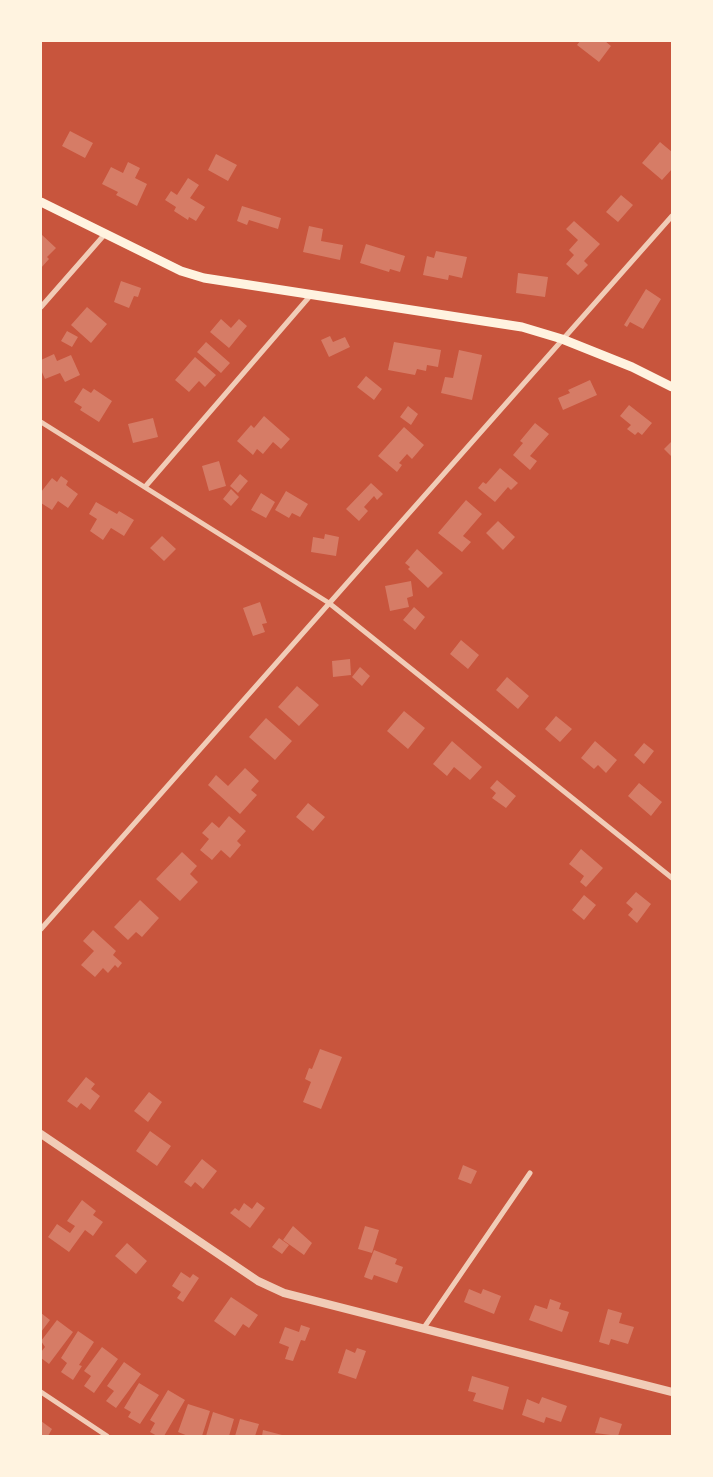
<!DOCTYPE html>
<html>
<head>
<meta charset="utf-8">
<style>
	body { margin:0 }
	#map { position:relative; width:713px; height:1477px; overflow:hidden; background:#c8553d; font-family:"Varela Round",sans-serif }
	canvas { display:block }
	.frame { position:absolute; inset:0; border:42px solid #fff3e0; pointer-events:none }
</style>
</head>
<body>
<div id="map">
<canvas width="713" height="1477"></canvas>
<div class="frame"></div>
</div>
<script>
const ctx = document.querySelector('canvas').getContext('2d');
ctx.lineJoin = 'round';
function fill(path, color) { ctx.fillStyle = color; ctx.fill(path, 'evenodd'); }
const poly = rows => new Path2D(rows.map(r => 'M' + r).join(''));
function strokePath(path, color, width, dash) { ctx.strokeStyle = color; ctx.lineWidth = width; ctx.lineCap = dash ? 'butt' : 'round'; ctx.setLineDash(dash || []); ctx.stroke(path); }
fill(poly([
	[580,41,605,41,611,46,599,62,577,45],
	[70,131,93,143,85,158,62,146],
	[660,142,672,152,672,169,662,180,642,163],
	[216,154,237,165,228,181,208,170],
	[128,162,140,168,135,178,147,184,137,206,116,195,118,192,102,184,111,167,123,173],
	[188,178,199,185,190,198,205,207,196,221,189,217,188,220,174,211,176,207,165,200,171,191,177,195],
	[621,195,633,205,618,222,606,212],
	[242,206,281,218,278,229,249,220,247,225,237,221],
	[574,221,600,244,584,261,588,265,578,275,566,264,574,255,569,250,578,240,566,229],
	[309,226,323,229,321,241,343,245,340,260,303,252],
	[41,234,56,248,47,257,49,259,41,268],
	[366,244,405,256,400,272,390,269,389,272,360,263],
	[436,251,467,257,462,278,449,275,448,280,423,275,427,256,434,258],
	[518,273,548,277,545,297,516,293],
	[121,281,141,288,138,297,134,296,129,308,114,302],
	[646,289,661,299,643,329,630,322,627,327,624,325],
	[87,307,107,324,91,343,71,325],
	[221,319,231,328,239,319,247,326,229,348,210,332],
	[67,331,78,337,72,347,61,341],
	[330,336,333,342,345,337,350,347,329,357,321,340],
	[206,342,230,363,221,373,197,352],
	[394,342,441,350,438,367,427,365,426,371,417,369,415,375,388,370],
	[459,350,482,355,472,400,441,393,445,377,453,378],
	[54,354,57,361,71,355,80,375,65,382,60,373,45,379,41,370,41,360],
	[195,357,216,375,205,387,199,381,189,392,175,380],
	[366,376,382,389,374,400,357,387],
	[590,380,597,395,563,410,558,398,570,393,568,390],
	[83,388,91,393,94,389,112,401,99,422,80,410,82,407,74,402],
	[629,405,652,423,642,435,638,432,635,435,627,429,631,425,620,416],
	[408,406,418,414,411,425,400,417],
	[264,416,290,439,281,449,273,442,263,454,257,449,253,455,237,441,251,425,254,428],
	[153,418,158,437,133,443,128,424],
	[535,423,549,434,530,456,537,461,530,470,513,455,523,443,520,441],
	[404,427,424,445,412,459,407,454,399,463,402,465,397,472,378,456],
	[672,441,672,457,664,449],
	[219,461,226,486,209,491,202,466],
	[500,468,518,483,511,490,508,487,495,502,478,488,483,482,486,484],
	[240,474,248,481,238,493,230,486],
	[61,476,68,481,66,485,78,494,68,508,58,501,52,510,41,503,41,492,52,478,57,482],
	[371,483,383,494,377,500,374,496,364,507,368,511,359,521,346,509],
	[231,489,239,497,231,506,223,499],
	[286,491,308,504,300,517,292,513,289,518,275,510],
	[261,493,275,502,266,518,251,510],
	[466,500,482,514,463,536,471,542,462,552,438,533],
	[96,502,117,514,119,511,134,520,124,536,111,528,103,540,90,531,97,519,89,514],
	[498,521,515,537,503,550,486,533],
	[325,534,339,537,336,556,311,552,313,537,324,539],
	[162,536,176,549,164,561,150,548],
	[417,549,443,573,428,588,408,569,410,567,405,563],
	[411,581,413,596,407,598,409,607,390,611,385,586],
	[260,602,267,623,262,624,265,632,253,636,243,608],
	[414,607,425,617,415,630,403,620],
	[461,640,479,655,468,669,450,654],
	[350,659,351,675,333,677,332,661],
	[360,667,370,676,362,686,352,677],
	[507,677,529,696,518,709,496,690],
	[297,686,319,705,299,726,278,707],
	[404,711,425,728,408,749,387,731],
	[556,716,572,729,560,742,545,729],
	[266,718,292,741,275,760,249,737],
	[452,741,482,767,470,780,454,767,447,776,433,764],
	[595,741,617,760,606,773,598,765,594,769,581,758],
	[644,743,654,751,644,764,634,755],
	[245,768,259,781,251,790,257,795,240,814,208,785,216,775,228,786],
	[497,780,516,796,506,808,492,798,496,793,490,788],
	[639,783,662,802,651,816,628,796],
	[308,803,325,817,313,831,296,817],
	[229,816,246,831,237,841,241,845,230,858,221,850,212,860,200,850,209,839,202,833,212,822,219,828],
	[581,849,603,868,586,887,580,882,584,876,569,864],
	[182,852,197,866,190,874,198,882,180,901,156,879],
	[636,892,651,904,637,923,628,915,633,909,626,903],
	[584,895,596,905,584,920,572,910],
	[140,900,159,918,142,937,136,932,128,940,114,927],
	[93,930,116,951,113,955,122,963,118,968,115,965,108,973,103,968,95,977,81,965,94,951,83,941],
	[320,1049,342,1057,321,1109,303,1102,311,1082,305,1079,309,1068,312,1069],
	[86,1077,95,1084,91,1089,100,1096,90,1110,81,1103,77,1108,67,1101],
	[149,1092,162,1102,148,1122,134,1111],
	[150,1131,171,1146,157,1166,136,1151],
	[202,1159,217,1171,203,1189,195,1182,191,1187,184,1182],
	[463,1165,477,1171,471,1184,458,1179],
	[82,1200,96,1211,93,1215,103,1222,93,1236,85,1230,69,1252,48,1237,57,1224,70,1233,75,1226,67,1221],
	[257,1202,265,1208,250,1228,230,1213,235,1208,239,1211,244,1203,252,1209],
	[293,1226,312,1243,304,1255,283,1240],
	[365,1226,379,1230,372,1253,358,1249],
	[279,1238,289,1245,282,1254,272,1247],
	[127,1243,147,1261,136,1274,115,1256],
	[374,1250,397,1259,395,1264,403,1267,397,1283,374,1275,372,1280,364,1277],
	[181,1272,190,1278,193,1274,199,1278,183,1302,177,1298,181,1292,172,1286],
	[469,1289,481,1294,483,1289,501,1296,494,1314,464,1302],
	[231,1297,258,1315,249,1328,243,1324,235,1336,214,1321],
	[550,1299,561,1303,559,1309,569,1312,562,1332,529,1320,535,1305,547,1309],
	[608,1309,622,1313,619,1323,634,1327,628,1344,611,1339,609,1345,599,1342],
	[41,1313,50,1320,41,1332],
	[57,1320,73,1332,49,1364,41,1358,41,1352,45,1347,41,1341],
	[301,1325,310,1328,305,1341,301,1340,293,1361,285,1359,289,1347,279,1343,285,1327,299,1332],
	[78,1331,94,1342,79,1365,82,1366,73,1380,61,1372,67,1363,61,1358],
	[102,1347,118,1359,94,1393,84,1386,91,1376,84,1371],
	[357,1348,366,1351,356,1379,338,1373,346,1349,355,1353],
	[124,1362,141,1374,116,1408,106,1401,114,1391,107,1386],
	[472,1376,509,1387,503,1410,473,1401,476,1393,468,1391],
	[139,1383,159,1395,140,1424,128,1417,131,1412,124,1408],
	[168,1390,185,1400,164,1436,157,1436,150,1432,155,1423,150,1420],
	[542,1397,567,1406,561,1422,546,1417,544,1423,522,1415,527,1399,539,1404],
	[188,1404,210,1411,202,1436,188,1436,178,1432],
	[213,1412,234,1419,229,1436,206,1436],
	[600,1417,622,1424,618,1436,595,1433],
	[240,1419,259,1424,255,1436,235,1436],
	[41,1421,52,1429,48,1436,41,1436],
	[263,1430,282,1435,282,1436,262,1436]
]), '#d67c66');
strokePath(poly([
	[41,307,105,234],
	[41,422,329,603,672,878],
	[145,487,310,296],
	[41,929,672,216],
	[423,1329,530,1173],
	[41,1392,107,1436]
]), '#f1ccb7', 5);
strokePath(poly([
	[41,1134,258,1281,284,1293,672,1392]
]), '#f1ccb7', 8);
strokePath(poly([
	[41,202,181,271,204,278,522,327,562,339,632,367,672,387]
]), '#fff3e0', 9);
</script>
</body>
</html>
